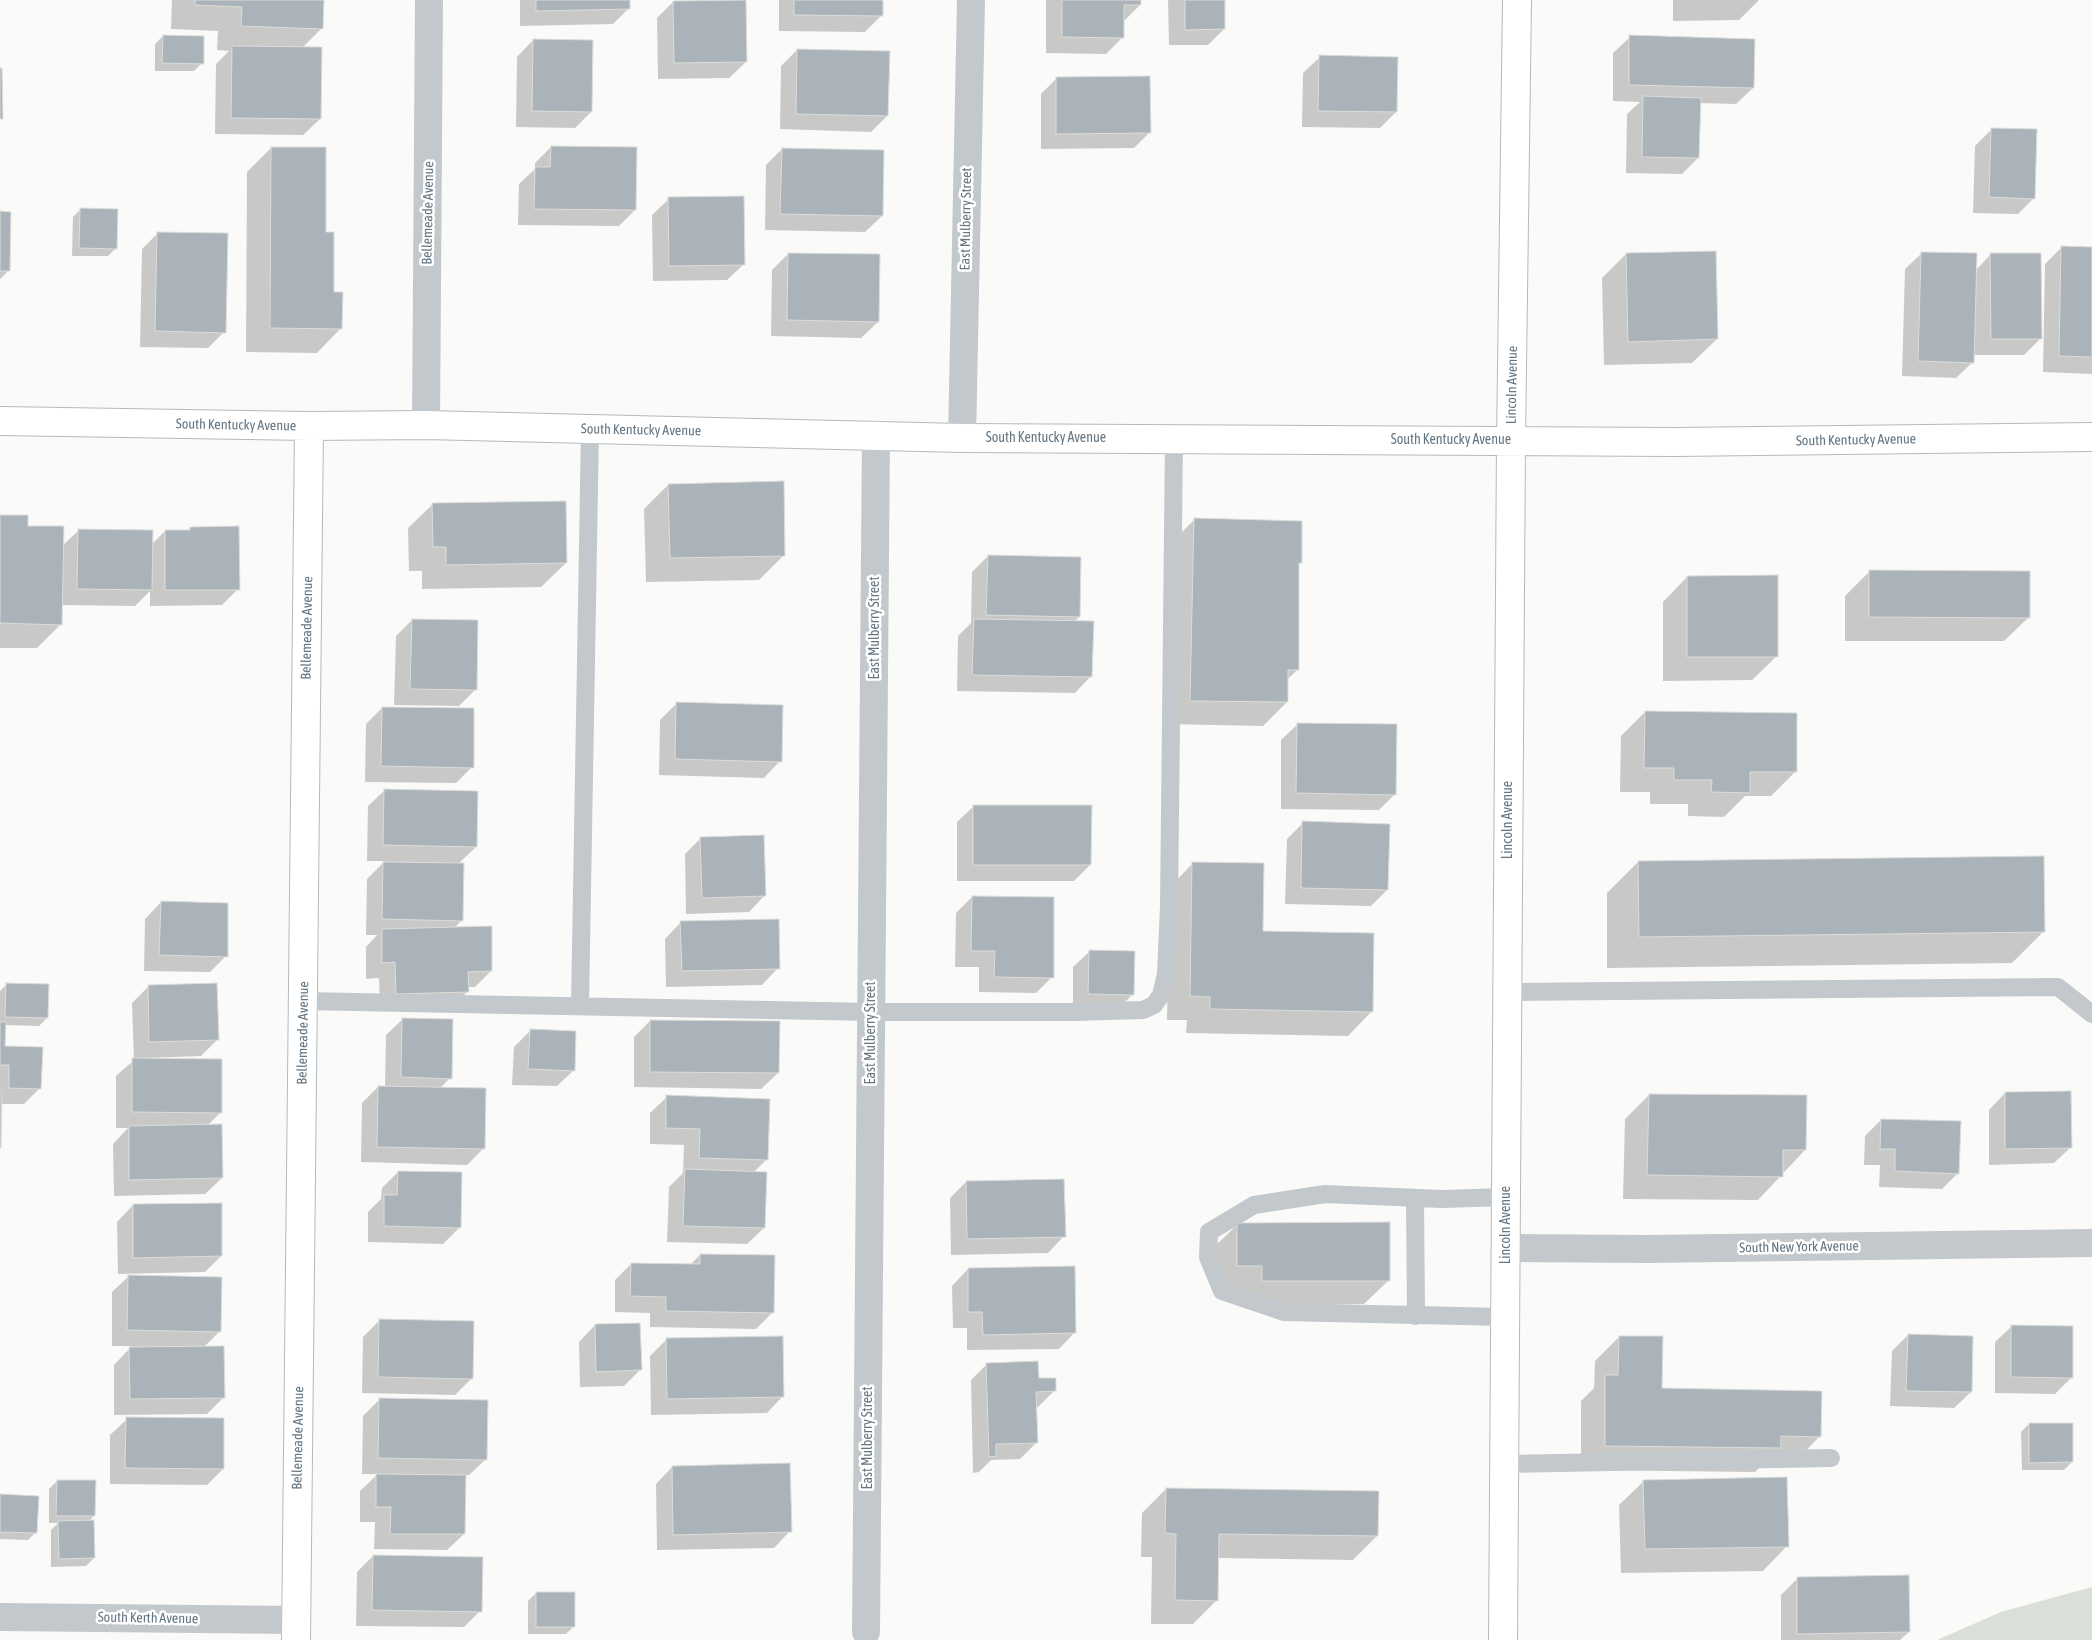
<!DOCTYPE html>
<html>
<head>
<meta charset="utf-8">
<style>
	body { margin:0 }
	canvas { display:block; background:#fafaf8 }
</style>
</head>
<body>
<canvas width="2092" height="1640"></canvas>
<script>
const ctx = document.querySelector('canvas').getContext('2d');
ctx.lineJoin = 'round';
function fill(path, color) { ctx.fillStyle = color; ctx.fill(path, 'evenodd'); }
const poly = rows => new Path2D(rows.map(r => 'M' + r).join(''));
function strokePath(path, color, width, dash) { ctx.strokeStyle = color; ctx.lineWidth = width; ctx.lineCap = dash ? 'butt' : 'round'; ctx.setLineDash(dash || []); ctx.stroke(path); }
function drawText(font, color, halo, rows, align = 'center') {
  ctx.font = font + ' "Asap Condensed",sans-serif'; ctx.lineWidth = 5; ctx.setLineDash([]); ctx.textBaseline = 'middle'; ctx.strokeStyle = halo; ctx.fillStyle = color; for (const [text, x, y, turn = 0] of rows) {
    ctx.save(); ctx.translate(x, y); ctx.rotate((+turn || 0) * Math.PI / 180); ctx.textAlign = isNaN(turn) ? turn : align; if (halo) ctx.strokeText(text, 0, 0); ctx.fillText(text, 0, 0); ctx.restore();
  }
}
fill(poly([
	[2092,1587,2092,1640,1937,1640,2001,1612]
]), '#dadfd7');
fill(poly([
	[172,0,322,0,322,28,302,48,320,119,303,135,215,134,216,64,229,51,217,50,218,31,171,29],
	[520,0,629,0,629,8,613,24,520,26],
	[779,0,882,0,882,15,865,32,779,31],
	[1046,0,1140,0,1140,5,1124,21,1122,38,1106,54,1046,53],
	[1168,0,1223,0,1224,29,1208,45,1169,45],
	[1673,0,1759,0,1739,20,1673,21],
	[673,2,746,62,729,78,658,79,657,18],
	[163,36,202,63,194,71,155,71,155,44],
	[1630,37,1753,88,1736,104,1699,103,1698,158,1682,174,1626,173,1627,114,1640,102,1613,101,1613,53],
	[533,40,591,112,575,128,516,127,517,57],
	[797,50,887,116,871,132,780,129,781,66],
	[1320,57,1396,112,1380,128,1302,127,1303,73],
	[1057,78,1150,132,1134,148,1041,149,1041,94],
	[1991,130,2034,198,2018,214,1973,213,1975,146],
	[551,147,635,210,619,226,518,225,519,184,535,169,535,163],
	[271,148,324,233,332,293,341,328,317,353,246,352,247,172],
	[782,149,882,216,865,232,765,230,766,165],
	[669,199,744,264,727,280,653,281,652,215],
	[81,209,116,248,108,256,72,256,73,217],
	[0,213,9,270,0,279],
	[158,233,224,332,208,348,140,347,142,249],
	[2062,247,2092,248,2092,374,2043,372,2045,264],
	[1922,253,1976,270,1990,255,2041,338,2024,355,1973,355,1973,362,1956,378,1902,376,1905,269],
	[788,254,878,322,861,338,771,336,772,270],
	[1626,254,1717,339,1692,363,1604,365,1602,278],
	[668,485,784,555,759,580,646,582,644,509],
	[433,504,566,563,541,587,422,589,422,571,409,571,408,528],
	[0,516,27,527,62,546,79,530,151,545,165,531,187,531,190,528,238,589,222,605,150,606,150,591,135,606,61,605,61,624,37,648,0,648],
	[1194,520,1301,562,1298,565,1298,669,1287,680,1287,702,1263,726,1166,724,1170,544],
	[988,556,1079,617,1074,622,1091,676,1075,693,957,691,958,636,971,623,972,572],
	[1870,571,2029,617,2004,641,1845,641,1845,596],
	[1687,577,1777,656,1752,680,1663,681,1663,602],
	[412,620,476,689,459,706,394,705,396,636],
	[677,703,780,761,764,778,659,775,660,720],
	[382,708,472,767,456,783,365,782,366,724],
	[1645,712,1795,772,1771,796,1745,796,1724,817,1688,816,1688,804,1650,804,1650,792,1620,792,1621,736],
	[1298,724,1395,794,1379,810,1281,809,1281,740],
	[385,790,476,847,458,864,462,920,453,929,491,971,475,987,468,987,468,991,451,1008,380,1009,379,978,366,979,366,947,377,935,366,935,367,879,385,861,367,861,368,806],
	[974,806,1090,865,1074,881,957,881,957,822],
	[1303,823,1387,890,1371,906,1285,904,1287,839],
	[701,838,765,895,749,912,686,914,685,854],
	[1638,862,2043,932,2012,963,1607,968,1607,893],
	[1193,863,1262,932,1372,1011,1348,1036,1186,1033,1187,1020,1167,1020,1169,888],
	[972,897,1052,977,1036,993,979,992,979,967,955,967,956,913],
	[161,902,226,956,210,972,144,971,145,919],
	[681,922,778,968,762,985,666,987,665,939],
	[1090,951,1132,995,1116,1011,1073,1009,1073,967],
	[7,984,47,1018,39,1026,5,1025,4,1048,40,1088,24,1104,1,1104,0,1147,0,991],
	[149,986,218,1039,201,1056,145,1058,145,1060,221,1112,207,1126,222,1178,205,1194,114,1196,113,1144,128,1128,116,1128,116,1076,134,1060,132,1003],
	[403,1019,450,1078,440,1088,484,1148,467,1165,361,1162,362,1103,378,1087,385,1087,386,1035],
	[650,1021,778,1073,761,1089,634,1087,634,1037],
	[530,1031,574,1070,557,1086,512,1085,514,1047],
	[2005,1093,2071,1147,2054,1163,1989,1165,1989,1110],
	[1649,1095,1805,1150,1758,1200,1623,1199,1625,1119],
	[667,1097,766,1160,753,1173,764,1228,747,1244,667,1242,669,1187,683,1173,684,1145,650,1144,650,1113],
	[1881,1120,1958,1173,1942,1189,1879,1187,1880,1165,1864,1165,1865,1136],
	[398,1172,460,1227,443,1244,368,1242,368,1212,381,1199,382,1188],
	[966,1182,1064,1236,1048,1253,951,1255,950,1198],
	[133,1205,221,1256,205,1272,118,1274,117,1222],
	[1238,1224,1389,1280,1364,1304,1239,1305,1213,1290,1213,1248],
	[700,1255,772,1313,756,1329,650,1327,650,1313,615,1312,615,1280,631,1264,690,1265],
	[968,1269,1075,1332,1059,1349,967,1350,967,1328,953,1328,952,1286],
	[129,1276,220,1331,204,1347,224,1397,207,1414,114,1415,114,1365,132,1346,112,1346,112,1292],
	[379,1321,472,1378,455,1395,362,1393,363,1337],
	[595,1325,640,1370,624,1386,580,1387,579,1342],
	[2012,1326,2071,1378,2055,1394,1995,1393,1995,1342],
	[1908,1335,1971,1392,1954,1408,1890,1406,1892,1351],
	[1619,1337,1661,1390,1820,1436,1796,1461,1767,1460,1755,1472,1581,1470,1581,1401,1594,1388,1595,1361],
	[667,1339,783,1396,767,1413,651,1415,650,1356],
	[987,1364,1038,1380,1054,1391,1038,1407,1036,1407,1036,1443,1020,1459,991,1460,979,1472,973,1473,971,1380],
	[379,1400,486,1459,469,1475,464,1475,464,1534,447,1550,374,1549,375,1522,360,1522,360,1491,378,1474,362,1474,363,1416],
	[127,1419,223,1469,207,1485,110,1484,110,1435],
	[2029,1424,2072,1462,2064,1470,2022,1470,2021,1432],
	[672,1467,790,1531,774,1548,657,1550,656,1484],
	[57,1481,94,1516,88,1522,94,1558,86,1566,51,1567,51,1530,58,1523,49,1523,49,1489],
	[1644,1481,1787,1546,1763,1571,1621,1573,1619,1505],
	[1166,1489,1377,1536,1353,1560,1218,1558,1217,1600,1193,1624,1151,1624,1152,1557,1141,1557,1142,1513],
	[0,1495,36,1532,28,1540,0,1539],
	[373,1556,480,1611,464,1627,356,1626,357,1572],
	[1797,1579,1909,1632,1900,1640,1781,1640,1781,1595],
	[536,1593,574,1626,566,1634,528,1634,528,1601]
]), '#0003');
const building = poly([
	[195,0,324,0,323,29,241,26,242,7,195,5,195,0],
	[536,0,630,0,630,9,536,11,536,0],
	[746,0,747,62,674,63,673,1,746,0],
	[794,0,883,0,883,16,794,15,794,0],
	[1062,0,1141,0,1141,5,1124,5,1124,38,1062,37,1062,0],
	[1185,0,1225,0,1225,29,1185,30,1185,0],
	[163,35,204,36,204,64,162,63,163,35],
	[1629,35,1755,39,1754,88,1629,85,1629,35],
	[533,39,593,40,592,112,532,111,533,39],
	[232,46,322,47,321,119,231,118,232,46],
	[797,49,890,51,888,116,796,114,797,49],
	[1319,55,1398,57,1397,112,1318,111,1319,55],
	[0,68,2,68,3,119,0,119,0,68],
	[1150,76,1151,133,1056,134,1056,77,1150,76],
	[1643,96,1701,98,1699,158,1642,157,1643,96],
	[1991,128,2037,129,2035,199,1989,197,1991,128],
	[551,146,637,147,636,210,534,209,535,167,550,167,551,146],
	[271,147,326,147,326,232,334,232,334,292,343,292,342,329,270,328,271,147],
	[782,148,884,150,883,216,780,214,782,148],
	[744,196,745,265,669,266,668,197,744,196],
	[80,208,118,209,117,249,79,248,80,208],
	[0,211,11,212,10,271,0,271,0,211],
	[157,232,228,233,226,333,155,331,157,232],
	[2061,246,2092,247,2092,357,2059,356,2061,246],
	[1716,251,1718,339,1628,342,1626,253,1716,251],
	[1921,252,1977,253,1974,363,1918,361,1921,252],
	[788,253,880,254,879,322,787,320,788,253],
	[1990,253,2041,253,2042,339,1991,339,1990,253],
	[784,481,785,556,670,558,668,484,784,481],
	[566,501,567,563,446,565,446,547,433,547,432,503,566,501],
	[0,515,28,515,28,526,64,526,62,625,0,623,0,515],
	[1194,518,1302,521,1302,563,1299,563,1299,670,1288,670,1288,702,1190,701,1194,518],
	[239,526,240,590,165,590,165,530,190,530,190,527,239,526],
	[78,529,153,530,152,590,77,589,78,529],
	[988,555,1081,557,1080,617,986,615,988,555],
	[1869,570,2030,571,2030,618,1869,617,1869,570],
	[1778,575,1778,657,1687,657,1687,576,1778,575],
	[412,619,478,620,477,690,410,689,412,619],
	[974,619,1094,621,1092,677,972,675,974,619],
	[676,702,783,705,782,762,675,759,676,702],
	[382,707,474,708,474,768,381,766,382,707],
	[1645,711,1797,713,1797,772,1750,772,1750,793,1711,792,1712,780,1674,780,1674,768,1644,768,1645,711],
	[1297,723,1397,724,1396,795,1296,793,1297,723],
	[384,789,478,791,477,847,383,845,384,789],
	[973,805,1092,805,1091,865,973,865,973,805],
	[1302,821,1390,824,1388,890,1301,888,1302,821],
	[764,835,766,896,702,898,700,837,764,835],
	[2044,856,2045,932,1639,937,1638,861,2044,856],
	[383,862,464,863,463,921,382,919,383,862],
	[1192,862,1264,863,1263,931,1374,933,1373,1012,1210,1009,1210,997,1190,996,1192,862],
	[972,896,1054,897,1054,978,994,977,995,951,971,951,972,896],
	[161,901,228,903,228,957,159,955,161,901],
	[779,919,780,969,682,971,680,921,779,919],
	[492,926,492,971,468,972,469,992,396,994,395,962,382,963,382,929,492,926],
	[1089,950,1135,951,1134,995,1088,994,1089,950],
	[6,983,49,984,48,1018,5,1017,6,983],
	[217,983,219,1040,149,1042,148,985,217,983],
	[402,1018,453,1019,452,1079,401,1077,402,1018],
	[650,1020,780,1021,779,1073,650,1072,650,1020],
	[0,1022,6,1022,5,1046,43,1047,41,1089,9,1088,9,1065,0,1065,0,1022],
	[530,1029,576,1031,575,1071,528,1069,530,1029],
	[132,1058,222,1059,222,1113,132,1112,132,1058],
	[378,1086,486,1088,485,1149,377,1147,378,1086],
	[0,1091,2,1091,1,1148,0,1148,0,1091],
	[2071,1091,2072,1148,2005,1149,2005,1092,2071,1091],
	[1649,1094,1807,1095,1806,1150,1783,1150,1783,1177,1647,1175,1649,1094],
	[666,1095,770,1099,768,1160,699,1158,700,1129,666,1128,666,1095],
	[1881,1119,1961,1121,1959,1174,1895,1171,1895,1149,1880,1149,1881,1119],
	[222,1124,223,1178,129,1180,129,1126,222,1124],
	[685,1169,767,1172,765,1228,683,1226,685,1169],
	[398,1171,462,1172,461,1228,384,1226,384,1195,397,1195,398,1171],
	[1064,1179,1066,1237,967,1239,966,1181,1064,1179],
	[222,1203,222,1256,133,1258,133,1204,222,1203],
	[1390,1222,1390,1281,1262,1281,1262,1266,1237,1266,1237,1223,1390,1222],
	[700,1254,775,1255,774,1313,666,1311,666,1297,630,1296,631,1263,700,1264,700,1254],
	[1075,1266,1076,1333,983,1335,982,1312,968,1312,968,1268,1075,1266],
	[128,1275,222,1277,221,1332,127,1330,128,1275],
	[379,1319,474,1321,473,1379,378,1377,379,1319],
	[640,1323,642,1370,596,1372,595,1324,640,1323],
	[2011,1325,2073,1326,2073,1378,2011,1377,2011,1325],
	[1908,1334,1973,1336,1972,1392,1906,1391,1908,1334],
	[783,1336,784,1397,667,1399,666,1338,783,1336],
	[1619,1336,1663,1336,1662,1388,1822,1391,1821,1437,1781,1436,1781,1448,1605,1446,1605,1375,1618,1375,1619,1336],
	[224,1346,225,1398,130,1399,129,1347,224,1346],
	[1038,1361,1039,1378,1056,1378,1056,1391,1036,1392,1038,1443,996,1444,996,1456,989,1457,986,1363,1038,1361],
	[379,1398,488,1400,487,1460,378,1458,379,1398],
	[126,1417,224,1418,224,1469,125,1468,126,1417],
	[2029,1423,2073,1423,2073,1462,2029,1463,2029,1423],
	[790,1463,792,1532,673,1535,672,1466,790,1463],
	[376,1474,466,1475,465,1534,390,1534,391,1507,376,1507,376,1474],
	[1787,1477,1789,1547,1645,1549,1643,1480,1787,1477],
	[57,1480,96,1480,95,1516,56,1516,57,1480],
	[1166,1488,1379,1491,1378,1536,1219,1534,1218,1601,1175,1600,1176,1534,1165,1533,1166,1488],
	[0,1494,39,1496,37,1533,0,1532,0,1494],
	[94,1520,95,1558,59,1559,58,1521,94,1520],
	[373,1555,483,1557,482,1612,372,1610,373,1555],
	[1909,1575,1910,1632,1797,1634,1797,1577,1909,1575],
	[536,1592,575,1592,575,1627,536,1627,536,1592]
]);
fill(building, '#aab3b9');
strokePath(building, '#dcdcda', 1);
const secondary = poly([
	[0,421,309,426,426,425,962,438,1675,442,2092,437],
	[296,1640,309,426],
	[1503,1640,1511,441,1517,0]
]);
strokePath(secondary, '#b3babf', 30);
strokePath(poly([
	[1507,992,2058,987,2092,1014],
	[303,1001,872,1012,1075,1012,1143,1010,1154,1005,1161,995,1166,974,1169,906,1174,439],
	[580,1006,590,429],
	[1415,1198,1416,1316],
	[1505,1317,1284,1312,1222,1291,1208,1257,1209,1232,1254,1205,1325,1194,1442,1199,1506,1197],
	[1504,1464,1831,1458]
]), '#c3c8cc', 18);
strokePath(poly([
	[426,425,429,0],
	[962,438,971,0],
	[1506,1248,1648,1249,2092,1243],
	[0,1617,296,1620],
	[866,1632,876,435]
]), '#c3c8cc', 28);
strokePath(secondary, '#fff', 28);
drawText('14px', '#657683', '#fff', [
	["Bellemeade Avenue",428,213,-89],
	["East Mulberry Street",966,219,-89],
	["Lincoln Avenue",1512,385,-89],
	["South Kentucky Avenue",236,425,1],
	["South Kentucky Avenue",641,430,1],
	["South Kentucky Avenue",1046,438],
	["South Kentucky Avenue",1451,440],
	["South Kentucky Avenue",1856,440,-1],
	["Bellemeade Avenue",307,628,-89],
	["East Mulberry Street",875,628,-90],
	["Lincoln Avenue",1508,820,-90],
	["Bellemeade Avenue",303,1033,-89],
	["East Mulberry Street",871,1033,-90],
	["Lincoln Avenue",1506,1225,-90],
	["South New York Avenue",1799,1247,-1],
	["Bellemeade Avenue",298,1438,-89],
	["East Mulberry Street",868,1438,-90],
	["South Kerth Avenue",148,1618,1]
]);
</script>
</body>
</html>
